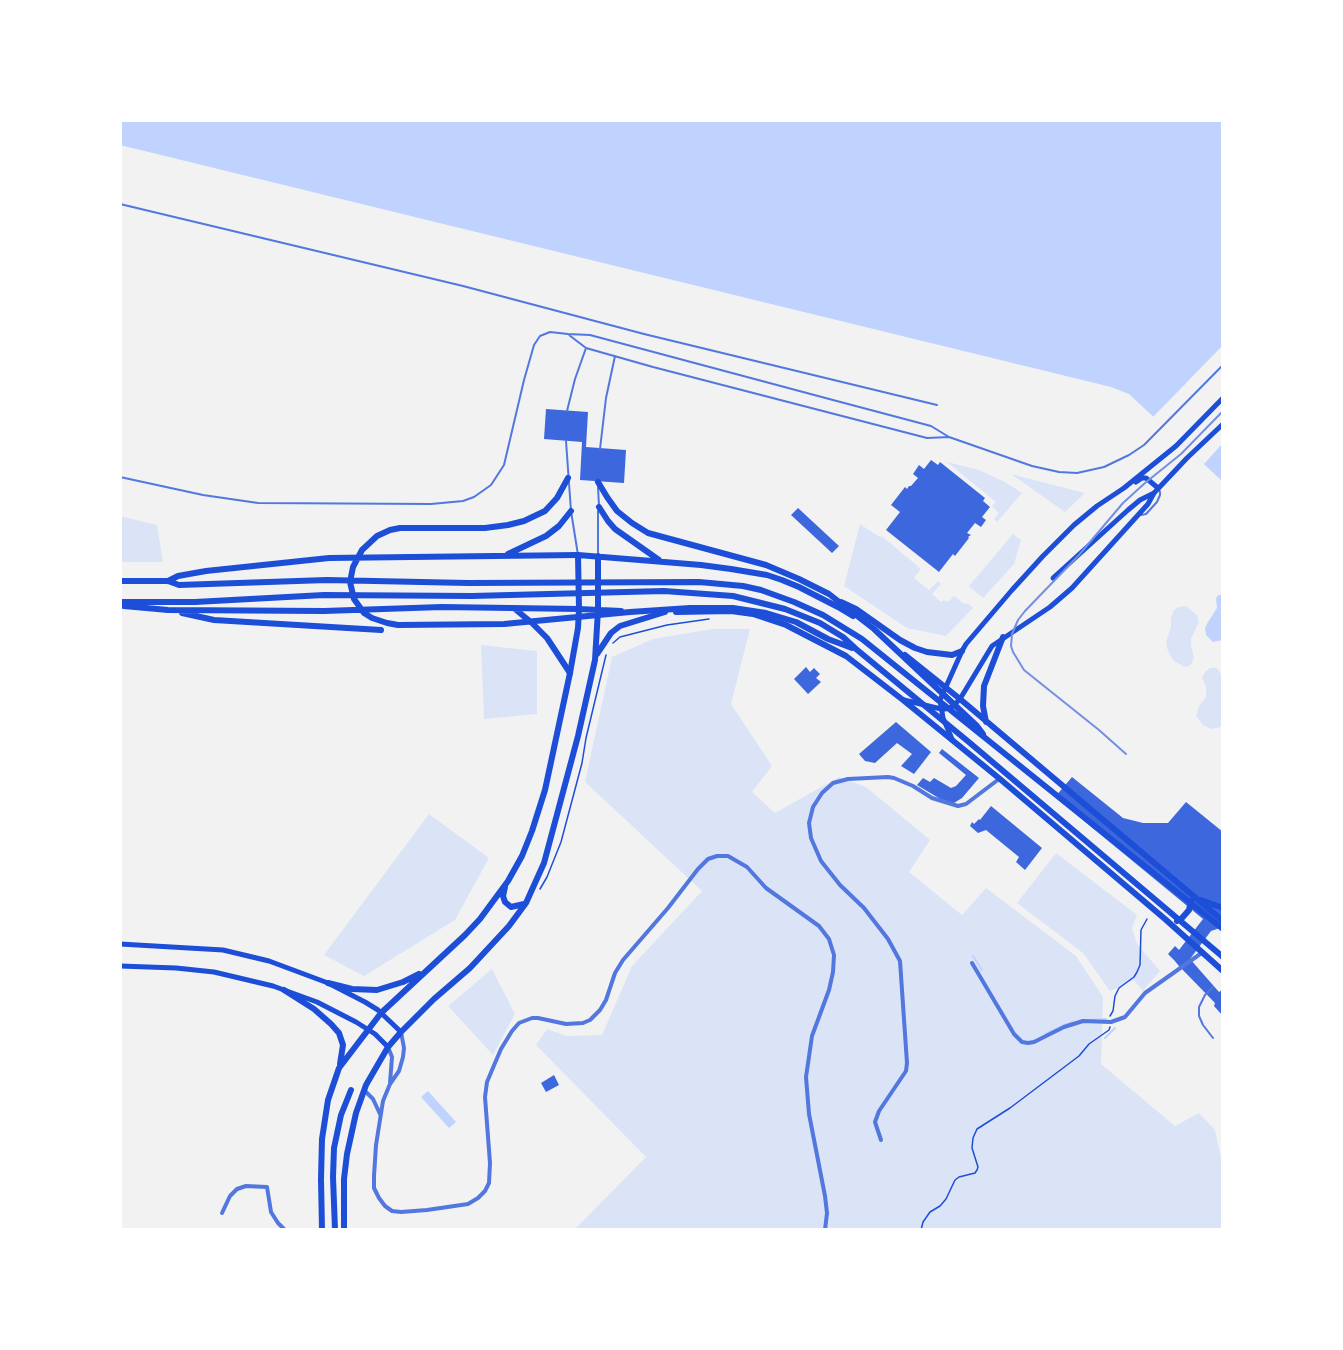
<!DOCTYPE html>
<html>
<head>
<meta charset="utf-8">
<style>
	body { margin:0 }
	#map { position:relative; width:1343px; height:1350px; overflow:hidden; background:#f2f2f2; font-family:Georgia,serif }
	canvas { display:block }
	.frame { position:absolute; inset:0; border:122px solid #fff; pointer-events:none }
</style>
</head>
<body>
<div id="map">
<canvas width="1343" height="1350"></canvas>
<div class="frame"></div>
</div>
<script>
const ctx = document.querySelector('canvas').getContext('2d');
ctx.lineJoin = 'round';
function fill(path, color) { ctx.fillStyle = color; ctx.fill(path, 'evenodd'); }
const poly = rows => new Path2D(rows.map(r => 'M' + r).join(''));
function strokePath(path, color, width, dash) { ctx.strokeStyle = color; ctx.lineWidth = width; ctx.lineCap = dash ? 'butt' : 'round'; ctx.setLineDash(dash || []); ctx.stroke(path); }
fill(poly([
	[947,462,979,470,1005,482,1022,493,997,522,994,519,999,513,992,506,996,502],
	[1011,474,1085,493,1065,512],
	[120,516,157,525,163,562,120,562],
	[860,524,878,536,883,537,921,569,914,578,929,590,938,581,941,584,932,594,941,602,944,600,948,602,954,596,963,603,969,604,973,608,946,636,907,628,844,586],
	[1013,534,1021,540,1014,564,983,598,969,586],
	[1186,606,1197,615,1199,622,1191,639,1191,645,1194,658,1192,663,1189,666,1184,667,1174,661,1170,655,1167,648,1166,642,1171,627,1171,618,1174,610,1179,607],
	[712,629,750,629,731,704,772,766,752,792,775,813,839,777,866,787,930,840,909,872,962,915,986,888,1076,956,1103,997,1101,1064,1175,1126,1199,1113,1215,1130,1223,1167,1223,1230,574,1230,646,1157,536,1045,547,1029,567,1036,602,1035,632,966,702,891,585,782,612,657,653,639],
	[481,645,537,651,537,714,484,719],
	[1210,668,1217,668,1223,677,1223,722,1220,727,1211,729,1203,725,1196,716,1199,706,1206,697,1206,687,1202,678,1205,672],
	[429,814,489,858,455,920,364,976,324,955],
	[1056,853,1137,915,1132,928,1137,944,1160,971,1143,991,1134,980,1110,991,1083,953,1017,903],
	[492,969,515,1014,493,1055,448,1006]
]), '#dbe4f7');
fill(poly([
	[120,120,1223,120,1223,482,1129,394,1111,387,120,145],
	[1223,594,1223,631,1221,635,1222,640,1213,642,1206,635,1205,628,1208,622,1217,608,1216,599,1217,596],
	[428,1091,456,1122,449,1128,421,1097]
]), '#bfd3fe');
fill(poly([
	[1223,345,1223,443,1204,464,1153,417]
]), '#f2f2f2');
strokePath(poly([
	[973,956,982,970],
	[1090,1020,1106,1019],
	[1045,1034,1064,1025,1073,1022],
	[1105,1038,1115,1028]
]), '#bfd3fe', 2);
fill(poly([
	[546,409,588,412,586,447,626,450,624,483,580,480,582,442,544,439],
	[931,460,938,465,940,462,985,498,983,501,990,507,982,517,986,520,981,527,975,523,967,533,971,535,968,537,969,538,955,556,953,554,939,572,886,530,900,512,891,505,905,487,907,489,909,486,911,486,918,478,913,474,919,465,924,469],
	[798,508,839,546,832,553,791,515],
	[806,667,810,672,814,668,820,674,816,678,821,682,808,694,794,679],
	[896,722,931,752,914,774,901,766,912,754,897,743,875,763,865,761,859,754],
	[942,749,979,778,962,798,954,803,942,800,917,785,923,778,930,782,934,778,951,788,956,786,966,775,939,753],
	[1072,777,1123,818,1143,823,1168,823,1186,802,1223,832,1223,927,1211,931,1190,959,1219,992,1222,990,1223,991,1223,1016,1214,1006,1215,1003,1179,966,1174,960,1168,954,1175,946,1179,950,1203,919,1055,797],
	[991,806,1042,848,1025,870,1016,862,1019,857,986,830,978,833,970,826,972,822,974,824,979,819,980,820],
	[554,1075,559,1085,546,1092,541,1083]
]), '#3d67dc');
strokePath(poly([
	[613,643,620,637,667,625,709,619],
	[540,889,547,877,561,842,582,763,586,738,606,655],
	[1110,1016,1113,1011,1115,996,1119,988,1134,977,1137,972,1140,965,1141,930,1147,919],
	[855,1230,860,1230],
	[921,1230,923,1222,930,1212,940,1206,946,1199,955,1180,959,1177,975,1173,977,1170,978,1167,972,1148,973,1138,977,1129,1010,1108,1079,1056,1089,1044,1109,1030,1110,1027]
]), '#1d4ed8', 1.5);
strokePath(poly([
	[120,204,463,286,644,334,937,405],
	[569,335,586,348,653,367,927,438,949,437],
	[567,411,575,379,586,348],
	[566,441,571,511,578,555],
	[600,449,606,398,615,356],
	[120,477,203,495,258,503,431,504,463,501,474,497,491,485,504,465,524,380,534,345,540,336,550,332,568,334,590,335,833,400,931,426,949,437,1032,466,1059,472,1077,473,1104,467,1129,455,1144,445,1223,365],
	[598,487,599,506],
	[1141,515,1146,514,1157,502,1160,495,1160,492,1158,488],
	[598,554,598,511],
	[1213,1038,1203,1025,1199,1016,1199,1007,1205,995,1213,987]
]), '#5277de', 2);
strokePath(poly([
	[972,963,1014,1034,1022,1042,1028,1043,1034,1042,1064,1027,1083,1021,1111,1022,1125,1017,1145,993,1203,952],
	[401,1032,404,1048,403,1057,399,1071,390,1084,383,1101,376,1145,374,1176,374,1188,379,1198,385,1206,392,1211,401,1212,427,1210,468,1204,478,1198,485,1191,489,1183,490,1163,485,1097,487,1082,495,1063,501,1049,512,1031,519,1023,532,1018,538,1018,566,1024,583,1023,590,1020,600,1010,606,1000,615,973,623,960,668,908,698,869,708,859,717,856,728,856,747,867,766,888,819,926,829,939,834,955,833,972,829,990,812,1036,806,1077,809,1114,825,1196,827,1213,825,1230],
	[388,1047,392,1057,390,1083],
	[365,1091,373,1099,380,1114],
	[881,1140,875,1122,879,1111,906,1071,907,1063,900,961,888,939,864,908,840,885,821,861,811,838,809,823,813,807,822,793,833,783,848,779,888,777,894,778,913,786,932,798,958,806,966,804,999,779],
	[222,1213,230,1196,237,1189,246,1186,267,1187,271,1212,278,1223,285,1230]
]), '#5277de', 4);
strokePath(poly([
	[1136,482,1142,478,1146,478,1158,488],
	[1053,578,1128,510,1140,500,1154,493],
	[904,700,941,709,945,709,952,707,960,699,992,646,1050,607,1072,588,1148,504,1154,493,1187,458,1223,424],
	[952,739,943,718,940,700,962,651,966,644,1012,590,1043,556,1074,525,1097,506,1124,488,1176,446,1223,398],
	[120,944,223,950,269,961,328,983,365,1002,378,1010,401,1032],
	[120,966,176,968,214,972,273,986,317,1002,356,1022,375,1034,388,1047]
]), '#1d4ed8', 5);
strokePath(poly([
	[599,507,608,521,615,529,659,560],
	[841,602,856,609,900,640,915,648,927,652,952,655,962,651],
	[579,609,621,611],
	[676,612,731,611,753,614,786,625,846,656,903,700,1000,779,1165,919,1223,971],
	[597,654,611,633,620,626,665,612],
	[905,655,960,699,1223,921],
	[986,722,983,706,984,686,1003,637],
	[505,887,503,896,505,902,511,907,524,904],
	[1201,900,1223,908],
	[1177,921,1182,918,1189,910,1191,901],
	[328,983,352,989,377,990,403,982,419,974],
	[284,990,314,1009,331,1024,339,1033,343,1045,340,1064],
	[322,1230,321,1179,322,1139,328,1100,339,1068,381,1013,465,935,480,919,508,881,522,856,532,831,545,790,570,673,578,628,579,609,578,555,701,565,731,569,767,575,782,580,799,587,838,607,853,616],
	[335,1230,333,1177,334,1148,341,1115,351,1090],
	[344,1230,344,1179,347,1154,356,1113,366,1085,388,1047,401,1032,434,999,470,968,509,926,526,903,544,863,578,736,595,660,598,610,598,556]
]), '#1d4ed8', 6);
strokePath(poly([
	[568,478,557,498,545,511,524,521,508,525,485,528,400,528,390,530,377,536,362,550,353,567,350,582,354,599,364,613,372,618,387,623,398,625,504,624,630,612,690,608,733,608,766,613,796,622,828,639,852,648],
	[598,482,607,497,617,511,632,523,648,533,766,565,799,579,829,594,874,629,977,726,983,734],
	[508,554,546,536,559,526,571,511],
	[120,581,168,581,179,585,327,580,468,583,699,582,743,586,761,590,794,602,823,615,862,639,1223,929],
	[168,581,178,576,206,571,329,558,578,555],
	[120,602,195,602,324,595,472,596,664,591,733,596,785,609,820,623,843,637,856,649,970,743,1223,957],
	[124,606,168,610,324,611,442,607,579,609],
	[515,609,532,623,547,638,570,673],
	[182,613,214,620,381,630]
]), '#1d4ed8', 6);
strokePath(poly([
	[1126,754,1099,730,1024,670,1013,652,1011,646,1012,634,1018,620,1025,611,1079,555,1123,503,1145,483,1181,454,1223,411]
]), '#7290e2', 2);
</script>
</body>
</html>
